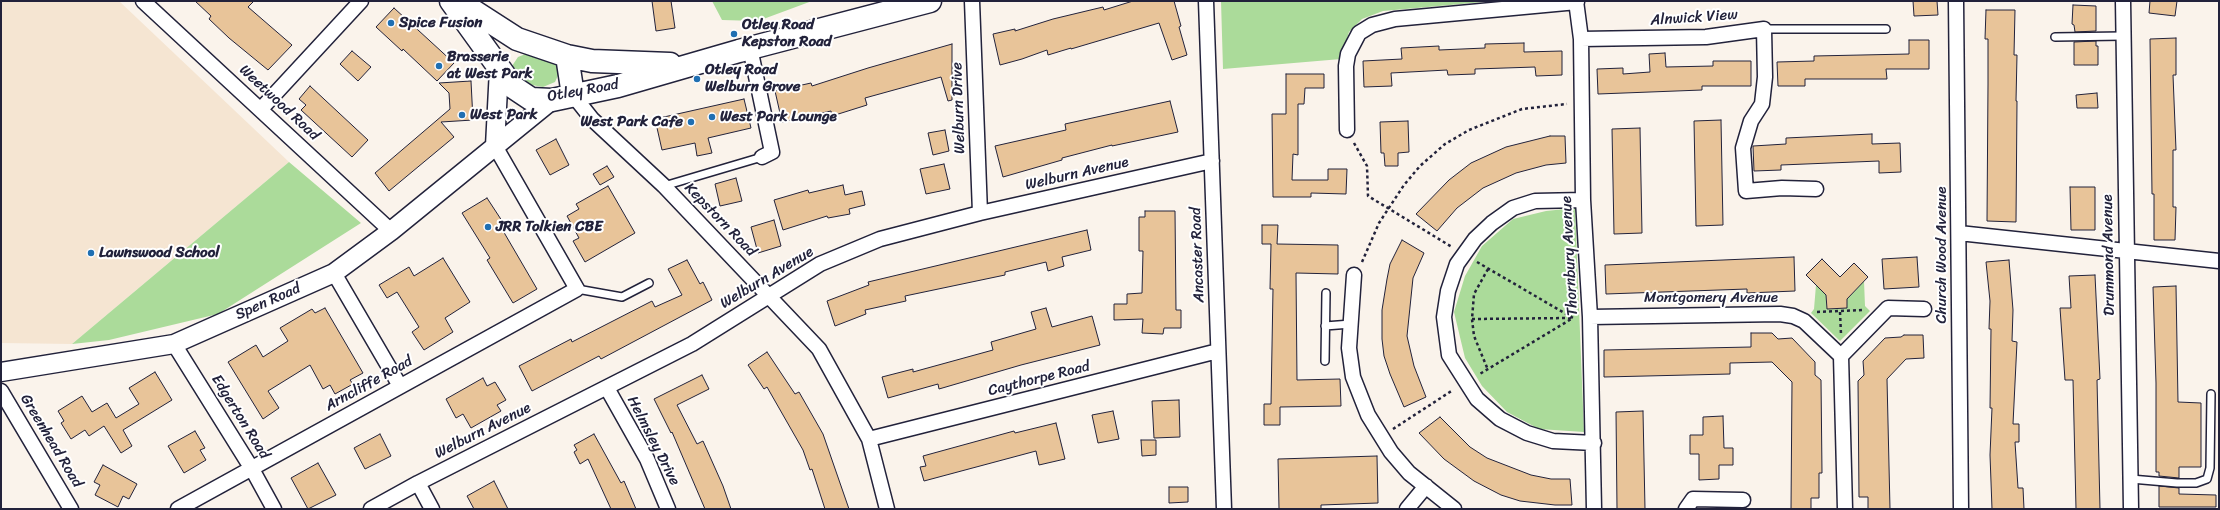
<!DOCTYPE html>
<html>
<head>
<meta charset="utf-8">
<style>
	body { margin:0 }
	#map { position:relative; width:2220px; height:510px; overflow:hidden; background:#faf3eb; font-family:Sriracha,sans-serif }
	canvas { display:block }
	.frame { position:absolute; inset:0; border:2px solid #22223b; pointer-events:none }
</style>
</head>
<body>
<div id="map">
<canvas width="2220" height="510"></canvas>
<div class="frame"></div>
</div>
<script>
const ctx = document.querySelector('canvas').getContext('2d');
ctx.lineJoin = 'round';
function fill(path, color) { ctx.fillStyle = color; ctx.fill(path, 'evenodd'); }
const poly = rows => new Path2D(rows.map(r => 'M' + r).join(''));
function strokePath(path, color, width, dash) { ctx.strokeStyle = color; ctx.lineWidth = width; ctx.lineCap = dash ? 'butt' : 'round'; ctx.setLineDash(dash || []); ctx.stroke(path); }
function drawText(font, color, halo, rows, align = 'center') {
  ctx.font = font + ' Sriracha,sans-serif'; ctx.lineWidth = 4; ctx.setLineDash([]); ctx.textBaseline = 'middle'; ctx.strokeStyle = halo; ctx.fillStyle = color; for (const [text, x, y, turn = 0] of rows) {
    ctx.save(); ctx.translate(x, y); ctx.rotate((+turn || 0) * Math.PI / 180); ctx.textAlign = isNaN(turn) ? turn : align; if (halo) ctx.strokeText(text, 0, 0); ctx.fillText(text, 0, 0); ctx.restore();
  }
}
fill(poly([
	[1,1,119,1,289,162,72,344,1,343]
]), '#f5e5d2');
fill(poly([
	[712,1,812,1,758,21,722,20],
	[1221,1,1495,1,1383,11,1362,19,1349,32,1341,59,1223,69],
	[528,53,554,61,560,71,555,82,543,87,532,85,521,80,514,72,512,66,518,57],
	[289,162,361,223,218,314,109,340,72,344],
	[1575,208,1584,432,1539,429,1507,412,1482,386,1465,358,1454,312,1465,276,1482,246,1513,219,1546,211],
	[1864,281,1865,306,1870,311,1840,341,1811,313,1814,309,1816,285,1826,295,1827,309,1847,308,1847,299]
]), '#abdb9a');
const building = poly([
	[195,1,254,1,248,7,292,45,268,70,229,38,209,19,211,16,195,1],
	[652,1,671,1,675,28,656,31,652,1],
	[1133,1,1174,1,1181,26,1179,27,1187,55,1172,60,1159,23,1071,49,1071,48,1048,55,1047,50,1022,59,1000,65,993,34,1015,29,1015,31,1053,19,1103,7,1104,10,1133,1],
	[1913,1,1937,1,1938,15,1914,16,1913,1],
	[2150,1,2177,1,2175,16,2149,13,2150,1],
	[2073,5,2096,6,2096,31,2075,32,2074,25,2072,24,2073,5],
	[394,8,454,63,437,81,403,49,402,51,376,27,394,8],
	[1986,10,2015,10,2014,55,2017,55,2016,101,2017,101,2016,222,1987,221,1988,84,1988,39,1985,39,1986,10],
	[2176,38,2176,75,2173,75,2176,150,2173,150,2173,207,2176,207,2175,240,2154,240,2154,194,2152,194,2150,39,2176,38],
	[1909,40,1929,40,1929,69,1886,69,1887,79,1805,79,1805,86,1778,86,1777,62,1814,61,1814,56,1909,54,1909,40],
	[2096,41,2096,46,2098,46,2098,65,2074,65,2074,42,2096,41],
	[1524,43,1524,52,1562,51,1562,75,1536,76,1535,67,1475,69,1475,74,1448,75,1447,70,1391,73,1392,86,1364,87,1363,61,1402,59,1401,48,1439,46,1439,50,1485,48,1485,44,1524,43],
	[952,44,952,100,948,101,941,77,865,98,867,105,832,116,831,111,782,122,775,91,811,83,812,86,868,68,952,44],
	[352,51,371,67,358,81,340,64,352,51],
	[1665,53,1666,67,1713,66,1713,61,1751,61,1751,86,1702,86,1702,90,1598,94,1597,69,1623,68,1623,74,1650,72,1649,54,1665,53],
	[1286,74,1324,74,1324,88,1305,88,1304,104,1298,104,1298,155,1293,154,1292,180,1328,180,1328,169,1347,169,1346,194,1311,193,1311,197,1273,197,1272,114,1286,114,1286,74],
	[471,81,473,120,441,122,454,137,389,191,375,173,450,109,449,93,439,83,471,81],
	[310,86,368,140,352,157,301,110,306,105,299,99,310,86],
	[2097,93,2098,108,2077,108,2076,95,2097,93],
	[744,99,751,128,708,138,712,153,697,156,695,143,662,150,655,119,744,99],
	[1170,101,1178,132,1112,146,1112,145,1062,158,1062,160,1003,177,995,146,1066,130,1065,124,1170,101],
	[1721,120,1723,225,1696,226,1694,121,1721,120],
	[1408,121,1409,152,1398,153,1398,166,1385,166,1384,153,1381,153,1380,122,1408,121],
	[1640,128,1642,233,1614,234,1612,129,1640,128],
	[945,130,949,151,933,155,928,133,945,130],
	[1872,134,1872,144,1900,143,1901,172,1879,173,1879,161,1781,165,1781,170,1754,171,1753,146,1786,144,1786,138,1872,134],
	[1550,136,1565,136,1566,163,1546,165,1516,173,1483,188,1457,208,1437,231,1416,214,1449,180,1471,163,1506,147,1550,136],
	[556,139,569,165,550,175,536,150,556,139],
	[944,164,950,189,926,194,920,169,944,164],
	[607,166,614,177,600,185,593,174,607,166],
	[736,178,742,201,720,206,715,184,736,178],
	[843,185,845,195,862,191,865,205,849,209,850,214,828,218,827,216,783,230,774,200,808,190,809,193,843,185],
	[608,186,635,233,585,262,573,241,579,238,567,216,579,209,576,204,608,186],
	[2070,187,2095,187,2095,230,2071,230,2070,187],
	[487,198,506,227,502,229,537,289,513,303,487,260,490,258,462,213,487,198],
	[1145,211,1175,211,1176,310,1181,310,1181,328,1164,328,1163,334,1142,333,1143,319,1114,320,1114,304,1127,304,1127,294,1142,293,1143,251,1139,251,1139,217,1145,217,1145,211],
	[774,220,781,246,758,253,751,227,774,220],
	[1262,225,1278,225,1277,244,1338,245,1338,274,1296,273,1297,380,1340,379,1341,406,1280,407,1280,425,1264,425,1264,404,1271,404,1273,289,1270,289,1271,244,1262,244,1262,225],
	[1087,230,1091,250,1062,257,1064,266,1048,271,1046,262,1005,272,1005,275,905,296,906,301,865,310,866,314,835,326,827,301,869,285,868,282,1087,230],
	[1402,240,1424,253,1413,278,1407,336,1414,366,1426,397,1404,407,1390,374,1384,356,1382,339,1382,310,1387,279,1390,264,1402,240],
	[1794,257,1795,291,1747,293,1747,289,1606,294,1605,265,1794,257],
	[1917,257,1919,287,1884,289,1882,259,1917,257],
	[443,258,470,302,445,318,453,332,424,350,412,332,419,327,397,292,387,298,379,285,409,267,414,276,443,258],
	[1822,259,1840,277,1854,263,1868,277,1847,299,1847,308,1827,309,1826,295,1806,275,1822,259],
	[687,260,700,284,703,282,712,300,601,359,599,356,532,391,519,366,571,339,572,342,652,301,655,307,682,295,668,269,687,260],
	[2009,260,2013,310,2012,341,2017,342,2013,424,2019,424,2019,442,2015,442,2018,488,2023,488,2024,509,1992,509,1990,455,1992,408,1990,408,1991,329,1989,329,1990,301,1986,262,2009,260],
	[2095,275,2100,379,2097,380,2100,509,2076,509,2073,380,2065,380,2060,308,2071,308,2069,276,2095,275],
	[2176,286,2178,402,2201,403,2201,467,2179,467,2179,478,2159,476,2159,472,2156,472,2156,383,2153,287,2176,286],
	[325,308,363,373,350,380,353,384,335,394,330,385,323,389,310,365,268,391,279,408,263,419,228,362,256,345,263,357,288,341,280,328,312,309,315,313,325,308],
	[1046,308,1052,327,1092,316,1100,345,1021,365,939,389,938,384,888,398,882,377,913,369,913,372,993,350,991,342,1036,329,1031,312,1046,308],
	[1751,333,1772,333,1778,339,1792,338,1815,362,1815,375,1821,380,1822,473,1819,473,1819,498,1811,498,1811,509,1791,509,1792,382,1772,362,1730,363,1730,374,1604,377,1604,350,1751,347,1751,333],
	[1904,335,1923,335,1924,358,1906,359,1887,379,1890,509,1868,509,1868,497,1859,497,1858,381,1864,375,1863,361,1885,338,1901,337,1904,335],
	[767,352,795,394,799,392,823,434,849,509,825,509,812,469,810,470,803,450,767,387,764,389,748,365,767,352],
	[155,372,172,400,123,430,132,446,121,453,104,426,89,436,85,430,71,439,61,423,64,421,58,411,82,396,92,412,107,403,116,418,139,404,129,388,155,372],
	[702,375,709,389,677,405,697,444,703,441,723,486,731,509,705,509,672,432,671,433,654,399,702,375],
	[483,378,487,386,495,382,506,400,497,405,501,411,471,428,463,414,456,418,446,399,483,378],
	[1179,400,1180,437,1154,438,1152,401,1179,400],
	[1113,411,1119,439,1098,443,1092,415,1113,411],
	[1643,411,1645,509,1617,509,1616,412,1643,411],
	[1723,416,1724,448,1733,448,1733,465,1719,465,1719,479,1699,480,1699,454,1690,454,1690,435,1703,435,1703,417,1723,416],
	[1440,417,1470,447,1487,458,1531,475,1551,479,1570,479,1572,505,1555,505,1520,501,1501,495,1474,481,1444,459,1419,433,1440,417],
	[1056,423,1065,459,1039,465,1036,451,924,481,920,467,926,466,923,456,1014,431,1015,433,1056,423],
	[195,431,205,448,200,450,206,460,184,473,168,446,195,431],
	[380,434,391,456,365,469,354,448,380,434],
	[594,434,621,483,624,481,636,509,611,509,588,459,580,464,574,452,577,450,574,445,594,434],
	[1141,440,1156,440,1156,455,1142,456,1141,440],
	[1377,456,1378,503,1321,505,1321,509,1279,509,1278,459,1377,456],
	[318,463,336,495,308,509,291,478,318,463],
	[103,465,137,484,129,499,123,496,118,507,95,495,100,485,94,482,103,465],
	[494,481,508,509,474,509,467,496,494,481],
	[2159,486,2179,488,2179,494,2216,495,2216,507,2159,507,2159,486],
	[1169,487,1188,487,1188,502,1169,503,1169,487]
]);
fill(building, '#e8c499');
strokePath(building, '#22223b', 1);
const service = poly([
	[1764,29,1886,29],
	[2055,37,2123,36],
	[664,186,762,157],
	[577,289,622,297,649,283],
	[1325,326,1351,324],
	[1325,361,1326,293],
	[2131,479,2177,483,2196,483,2207,479,2210,468,2211,394]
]);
const minor = poly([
	[143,1,391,231],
	[972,1,980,213],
	[1206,1,1224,509],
	[1576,1,1581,39,1583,200,1590,317,1594,509],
	[1956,1,1961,509],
	[2123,1,2131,509],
	[1581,39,1706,37,1764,29,1765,77,1762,104,1751,121,1743,148,1746,191,1782,188,1816,189],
	[750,48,772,152,762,157],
	[573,95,592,119,664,186,819,349,869,439,887,509],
	[261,109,361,1],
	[1347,130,1346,66,1348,54,1359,33,1372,25,1395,19,1577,2],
	[1583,200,1535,201,1513,208,1492,223,1475,239,1457,264,1448,291,1444,317,1449,355,1477,399,1500,419,1527,433,1553,441,1594,443],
	[1959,233,2219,261],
	[334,273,400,386],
	[1354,275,1349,348,1353,377,1368,415,1391,452,1409,473,1454,509],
	[1590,317,1780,314,1793,316,1804,321,1841,356,1845,509],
	[174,344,252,469,274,509],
	[1841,356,1888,308,1924,309],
	[607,388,647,459,668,509],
	[1,391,71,509],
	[869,439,1218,351],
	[418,483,432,509],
	[178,509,577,289,495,146],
	[371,509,418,483,692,344,820,264,880,239,980,213,1212,161],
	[1407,509,1426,486],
	[1686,509,1693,499,1743,500]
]);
const tertiary = poly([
	[495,146,499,69],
	[1,372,174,344,334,273,391,231,552,100]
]);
const trunk = poly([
	[451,1,513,87,531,99,552,100,618,86,739,51,930,1],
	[458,1,517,39,567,56,592,61,670,64],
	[567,56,573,95]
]);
strokePath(service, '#22223b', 10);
strokePath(minor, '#22223b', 17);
strokePath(tertiary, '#22223b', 21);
strokePath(trunk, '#22223b', 25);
strokePath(poly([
	[1354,143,1367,166,1368,196,1452,247],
	[1362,262,1379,223,1404,185,1420,166,1445,144,1469,130,1522,109,1567,104],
	[1477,262,1573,318,1478,375],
	[1488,269,1474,294,1472,319,1474,336,1488,370],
	[1817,312,1864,310],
	[1840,312,1841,334],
	[1472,319,1571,318],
	[1393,429,1453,390]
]), '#22223b', 2.5, [3, 3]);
strokePath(service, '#fff', 7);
strokePath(minor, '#fff', 14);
strokePath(tertiary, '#fff', 18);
strokePath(trunk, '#fff', 22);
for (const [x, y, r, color] of [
	[391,23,4,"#1f6fb2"],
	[734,34,4,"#1f6fb2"],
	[439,66,4,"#1f6fb2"],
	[697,79,4,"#1f6fb2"],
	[462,115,4,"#1f6fb2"],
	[712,117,4,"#1f6fb2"],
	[691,122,4,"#1f6fb2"],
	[488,227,4,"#1f6fb2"],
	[91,253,4,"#1f6fb2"]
]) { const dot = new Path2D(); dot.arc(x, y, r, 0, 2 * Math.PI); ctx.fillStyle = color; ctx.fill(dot); strokePath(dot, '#fff', 1.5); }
drawText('15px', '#22223b', '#fff', [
	["Alnwick View",1694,18,-4],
	["Otley Road",583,91,-10],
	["Weetwood Road",279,103,43],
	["Welburn Drive",959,108,-92],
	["Welburn Avenue",1077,174,-13],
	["Kepstorn Road",720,220,46],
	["Ancaster Road",1198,255,-92],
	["Church Wood Avenue",1942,255,-90],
	["Drummond Avenue",2109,255,-91],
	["Thornbury Avenue",1570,256,-93],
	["Welburn Avenue",767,278,-31],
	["Montgomery Avenue",1711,298],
	["Spen Road",268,302,-24],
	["Caythorpe Road",1039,379,-14],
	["Arncliffe Road",369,384,-29],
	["Edgerton Road",240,417,58],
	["Welburn Avenue",483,431,-27],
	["Greenhead Road",51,441,59],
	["Helmsley Drive",653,441,63]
]);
drawText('bold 15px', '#22223b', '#fff', [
	["Spice Fusion",399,23],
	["Otley Road",742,25],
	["Kepston Road",742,42],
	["Brasserie",447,57],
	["at West Park",447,74],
	["Otley Road",705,70],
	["Welburn Grove",705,87],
	["West Park",470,115],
	["West Park Lounge",720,117],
	["West Park Cafe",683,122,"right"],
	["JRR Tolkien CBE",496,227],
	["Lawnswood School",99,253]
], 'left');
</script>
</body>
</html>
